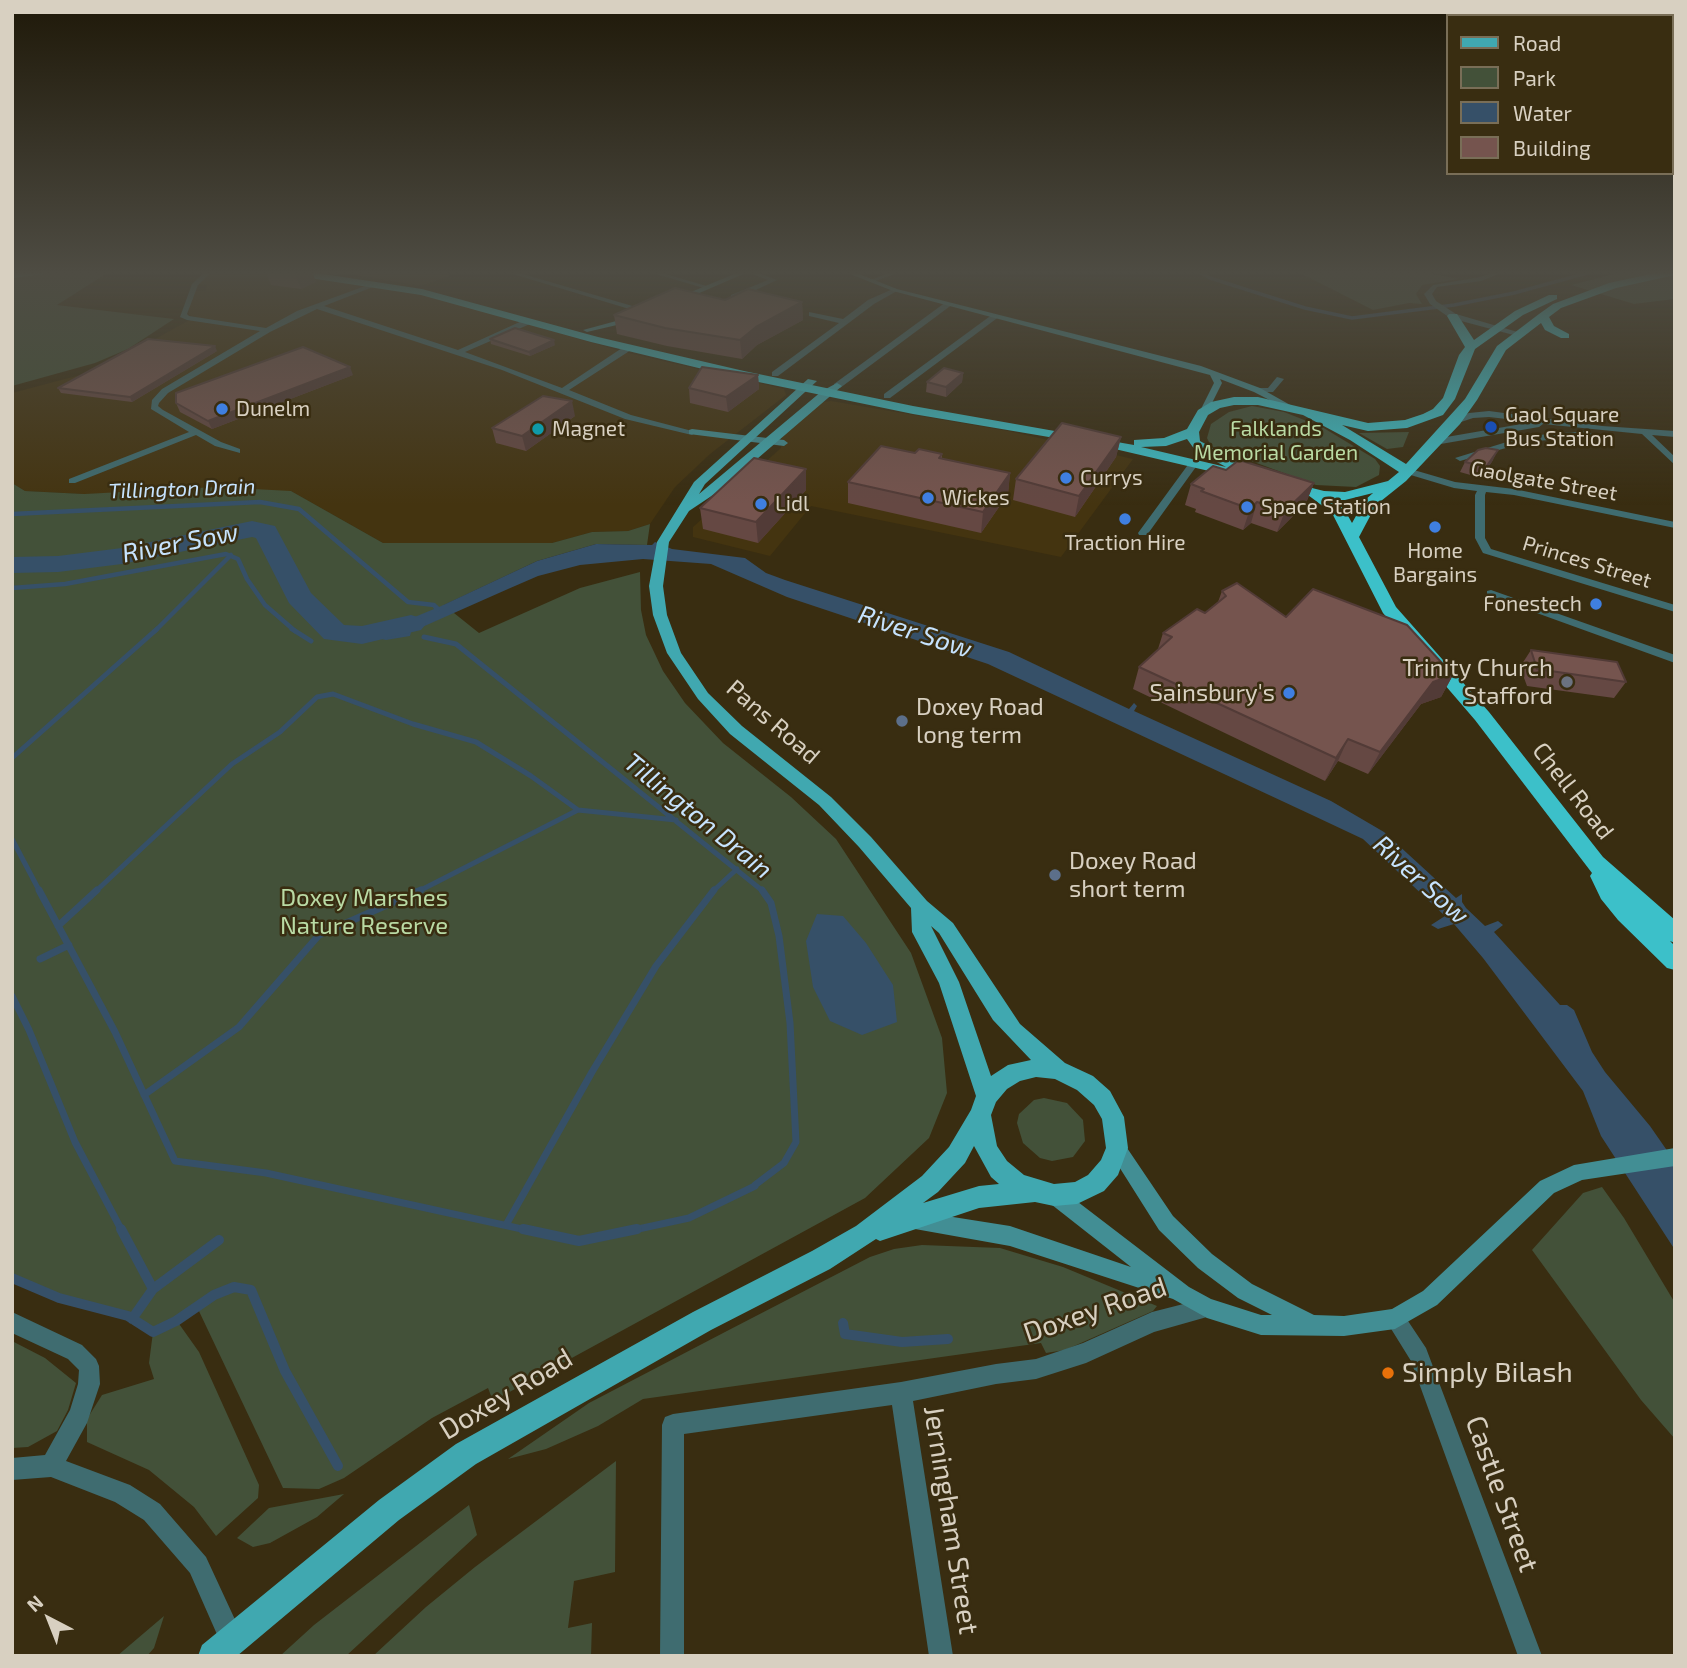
<!DOCTYPE html>
<html>
<head>
<meta charset="utf-8">
<style>
	body { margin:0 }
	#map { position:relative; width:1687px; height:1668px; overflow:hidden; background:#392d11; font-family:"Exo 2",sans-serif }
	canvas { display:block }
	.frame { position:absolute; inset:0; border:14px solid #d8d0c1; pointer-events:none }
	.legend { position:absolute; left:1446px; top:14px; width:228px; height:161px; box-sizing:border-box; background:#392d11; border:2px solid #796e57; margin:0; padding:9px 12px; list-style:none; font-size:21px; color:#d8d0c1 }
	.legend li { display:flex; align-items:center; gap:14px; height:35px }
	.legend b { width:35px; border:2px solid #796e57 }
	.north { position:absolute; left:14px; top:1584px; width:70px; height:70px; -webkit-text-stroke:5px #392d11; paint-order:stroke; rotate:318deg; font-size:19px; font-weight:700; line-height:28px; text-align:center; color:#d8d0c1 }
	.north::after { content:''; display:block; margin:auto; width:24px; height:32px; background:#d8d0c1; clip-path:polygon(50% 0,100% 100%,50% 72%,0 100%) }
</style>
</head>
<body>
<div id="map">
<canvas width="1687" height="1668"></canvas>
<div class="frame"></div>
<ul class="legend">
<li><b style="height:9px;background:#40a8b0"></b>Road</li>
<li><b style="height:19px;background:#435139"></b>Park</li>
<li><b style="height:19px;background:#365068"></b>Water</li>
<li><b style="height:19px;background:#75544e"></b>Building</li>
</ul>
<div class="north">N</div>
</div>
<script>
const ctx = document.querySelector('canvas').getContext('2d');
ctx.lineJoin = 'round';
function fill(path, color) { ctx.fillStyle = color; ctx.fill(path, 'evenodd'); }
const poly = rows => new Path2D(rows.map(r => 'M' + r).join(''));
function strokePath(path, color, width, dash) { ctx.strokeStyle = color; ctx.lineWidth = width; ctx.lineCap = dash ? 'butt' : 'round'; ctx.setLineDash(dash || []); ctx.stroke(path); }
function drawText(font, color, halo, rows, align = 'center') {
  ctx.font = font + ' "Exo 2",sans-serif'; ctx.lineWidth = 5; ctx.setLineDash([]); ctx.textBaseline = 'middle'; ctx.strokeStyle = halo; ctx.fillStyle = color; for (const [text, x, y, turn = 0] of rows) {
    ctx.save(); ctx.translate(x, y); ctx.rotate((+turn || 0) * Math.PI / 180); ctx.textAlign = isNaN(turn) ? turn : align; if (halo) ctx.strokeText(text, 0, 0); ctx.fillText(text, 0, 0); ctx.restore();
  }
}
fill(poly([
	[213,272,281,273,421,293,620,351,784,389,786,395,710,454,675,487,650,524,628,531,592,532,552,543,383,543,291,491,84,494,25,491,12,483,12,393,99,370,195,317,189,315,188,303,195,291,206,290,207,285,197,284],
	[337,272,439,272,450,276,421,286],
	[831,401,1008,431,1133,459,1061,557,811,506,770,556,693,537,693,527,781,448,783,430,816,403]
]), '#443410');
fill(poly([
	[73,272,109,272,57,305,174,319,128,349,95,363,12,386,12,276],
	[1298,272,1423,272,1459,279,1422,285,1416,294,1422,304,1409,303,1373,310],
	[1622,272,1675,272,1675,299,1634,304,1571,285],
	[1252,406,1284,412,1322,427,1375,459,1380,466,1379,475,1356,487,1316,485,1211,446,1207,438,1211,424,1229,412],
	[1409,432,1403,447,1387,449,1359,433],
	[12,483,25,491,84,494,216,487,291,491,383,543,552,543,592,532,628,531,650,524,647,545,596,544,537,561,444,605,479,633,580,588,640,572,641,610,646,635,663,671,685,703,723,743,791,797,836,839,911,953,942,1038,947,1093,929,1138,865,1198,493,1401,488,1388,432,1418,344,1478,319,1489,283,1488,197,1307,177,1321,199,1352,259,1485,258,1498,216,1536,194,1507,149,1470,87,1442,87,1419,102,1395,154,1379,149,1363,153,1332,128,1316,59,1298,12,1278],
	[1044,1098,1067,1103,1083,1120,1085,1141,1073,1157,1052,1161,1040,1158,1023,1143,1017,1123,1019,1114,1034,1100],
	[1602,1187,1624,1218,1675,1303,1675,1439,1641,1400,1532,1250,1583,1193],
	[922,1245,1000,1248,1063,1267,1157,1306,1153,1311,1065,1350,1046,1353,1041,1343,643,1399,598,1426,546,1449,508,1459,589,1403,725,1332,870,1257,894,1249],
	[12,1341,45,1358,76,1383,68,1410,57,1431,28,1447,12,1448],
	[616,1461,615,1572,574,1581,568,1628,592,1623,591,1656,373,1656,426,1607,475,1567],
	[344,1494,317,1517,270,1543,253,1547,237,1538,269,1508],
	[469,1505,477,1535,346,1656,280,1656,314,1625],
	[164,1616,154,1648,147,1656,117,1656]
]), '#435139');
fill(poly([
	[655,542,672,549,745,558,766,573,785,580,1009,652,1129,709,1134,703,1137,706,1134,711,1331,801,1384,832,1456,898,1462,894,1462,902,1466,908,1485,926,1498,921,1503,925,1494,932,1560,1005,1567,1005,1574,1010,1592,1052,1605,1072,1650,1126,1675,1162,1675,1250,1601,1136,1583,1091,1483,958,1454,924,1438,929,1431,925,1445,916,1363,839,1312,815,988,664,787,597,711,564,643,559,580,565,538,576,508,589,411,632,410,636,386,640,362,635,382,624,405,621,434,609,432,606,435,604,439,607,537,561,596,544,652,545],
	[817,914,843,916,866,943,893,985,897,1022,862,1035,830,1021,813,987,806,941]
]), '#365068');
strokePath(poly([
	[1199,272,1210,278,1305,308,1352,318,1454,305,1514,293,1591,272]
]), '#365068', 3.5);
strokePath(poly([
	[12,514,260,502,299,509,408,602,434,605,438,609],
	[12,588,65,584,226,554,238,559,247,579,265,605,295,631],
	[155,631,231,555]
]), '#365068', 4.5);
strokePath(poly([
	[292,629,311,641],
	[424,637,456,644,764,892],
	[12,758,157,629],
	[12,839,40,892],
	[95,892,232,764,280,732,317,697,333,694,413,724,476,742,531,776,578,810],
	[417,892,578,810,676,820],
	[712,892,737,869]
]), '#365068', 5);
strokePath(poly([
	[39,890,115,1032,175,1161,266,1173,531,1231],
	[58,926,97,890],
	[40,959,69,945],
	[12,996,29,1030,75,1142,122,1231],
	[144,1095,239,1027,319,935,421,890],
	[755,1185,784,1163,796,1142,790,1023,779,936,771,903,762,890],
	[506,1225,592,1072,656,966,714,890],
	[629,1231,689,1218,755,1186]
]), '#365068', 7);
strokePath(poly([
	[121,1229,153,1289,132,1319],
	[523,1229,579,1241,637,1229],
	[12,1278,59,1298,128,1316,153,1332,176,1321,214,1295,234,1287,251,1290,285,1371,338,1466],
	[153,1289,219,1240],
	[843,1323,845,1334,902,1342,948,1339]
]), '#365068', 10);
fill(poly([
	[252,521,275,526,311,593,344,625,362,626,411,615,421,618,426,624,421,630,362,644,324,639,289,603,256,538,252,537,122,564,58,572,12,573,12,557,58,556,122,548,252,521]
]), '#365068');
fill(poly([
	[205,272,212,272,198,285,187,314,189,316,266,328,297,311,376,282,378,285,324,306,458,350,524,320,530,320,530,324,465,352,562,388,625,346,631,346,631,350,569,390,631,415,696,432,692,435,625,419,502,370,317,309,270,332,168,393,159,403,158,406,163,410,221,442,240,449,240,453,215,446,196,435,75,483,69,483,69,479,189,432,151,409,152,400,162,389,260,331,187,320,180,317,192,284,205,272],
	[331,272,356,272,334,275,331,272],
	[506,272,516,272,653,312,646,314,506,272],
	[649,272,659,272,710,287,707,289,649,272],
	[746,272,756,272,777,280,737,299,731,299,731,295,768,280,746,272],
	[891,272,900,272,873,282,868,281,891,272],
	[1495,272,1504,272,1481,281,1437,287,1432,294,1436,301,1456,314,1521,333,1521,337,1450,318,1430,304,1424,294,1433,285,1480,277,1495,272],
	[895,288,897,291,874,304,778,376,772,376,772,372,839,323,809,316,809,312,843,319,868,300,895,288],
	[946,302,953,304,840,388,834,388,834,384,946,302],
	[993,314,1000,316,890,398,884,398,884,394,993,314],
	[1277,377,1284,379,1273,392,1257,392,1253,390,1257,388,1268,388,1277,377],
	[1489,411,1602,426,1675,431,1675,437,1652,435,1675,457,1675,465,1642,434,1543,424,1539,427,1435,445,1431,442,1435,439,1533,422,1489,417,1473,418,1455,424,1451,421,1469,413,1489,411],
	[1588,431,1592,434,1591,436,1527,442,1460,461,1455,458,1526,436,1588,431],
	[1190,462,1198,464,1147,535,1139,535,1138,533,1190,462],
	[1407,468,1455,482,1514,489,1675,522,1675,528,1514,495,1486,492,1485,495,1485,538,1491,549,1675,605,1675,612,1483,553,1475,538,1475,495,1477,491,1454,488,1404,473,1402,471,1407,468],
	[1491,590,1675,655,1675,663,1487,595,1487,591,1491,590],
	[1207,1298,1214,1301,1217,1308,1214,1315,1154,1332,1086,1363,1036,1379,996,1384,913,1401,953,1656,929,1656,892,1405,684,1434,684,1656,660,1656,662,1425,665,1417,673,1414,901,1382,996,1364,1036,1359,1083,1343,1152,1312,1207,1298],
	[1395,1309,1402,1312,1426,1348,1542,1656,1518,1656,1411,1361,1385,1319,1388,1312,1395,1309],
	[12,1312,82,1345,96,1359,99,1366,100,1384,87,1423,66,1461,130,1485,160,1504,206,1557,244,1639,241,1648,232,1651,223,1648,190,1573,144,1520,115,1502,51,1477,12,1480,12,1458,45,1455,70,1410,78,1384,79,1370,68,1359,12,1333,12,1312]
]), '#3f6c70');
fill(poly([
	[739,272,748,272,681,301,674,299,739,272],
	[845,272,854,272,897,289,1201,366,1260,388,1292,406,1285,408,1254,392,1220,379,1222,383,1207,413,1200,415,1199,413,1214,383,1210,375,893,291,845,272],
	[631,317,635,319,634,321,587,332,583,330,631,317],
	[692,429,784,440,788,443,784,446,689,434,689,430,692,429],
	[1117,1140,1123,1142,1173,1216,1212,1254,1252,1284,1314,1315,1344,1316,1392,1309,1423,1291,1540,1181,1574,1165,1675,1148,1675,1166,1582,1180,1554,1193,1437,1305,1395,1329,1344,1336,1261,1335,1207,1318,1173,1299,1010,1246,915,1229,908,1227,906,1220,908,1213,915,1211,1010,1226,1131,1267,1047,1201,1045,1195,1047,1189,1054,1186,1061,1189,1189,1287,1211,1299,1261,1315,1272,1315,1238,1298,1198,1268,1159,1230,1111,1154,1108,1148,1111,1142,1117,1140]
]), '#428e94');
fill(poly([
	[12,272,61,272,12,278,12,272],
	[808,379,817,381,705,484,699,494,822,391,837,383,842,386,722,489,689,511,669,542,663,586,667,615,681,653,708,693,742,726,831,797,871,837,927,901,953,923,1020,1024,1065,1063,1093,1076,1110,1091,1124,1117,1128,1148,1118,1175,1104,1191,1077,1204,1054,1206,1035,1202,979,1208,880,1241,876,1239,830,1269,711,1330,476,1464,399,1520,237,1656,198,1656,202,1645,379,1500,456,1444,693,1312,812,1251,856,1226,922,1176,949,1147,971,1110,976,1096,939,983,912,932,911,908,859,847,819,805,730,734,698,699,667,653,653,615,649,586,657,542,694,482,808,379],
	[931,926,939,933,993,1020,1031,1060,1008,1065,991,1076,959,982,931,926],
	[1036,1077,1055,1079,1077,1090,1094,1105,1102,1119,1106,1148,1101,1160,1088,1175,1075,1182,1054,1184,1024,1175,1007,1161,997,1146,991,1115,996,1102,1007,1089,1020,1081,1036,1077],
	[974,1146,991,1177,999,1184,979,1186,923,1203,938,1192,965,1163,974,1146]
]), '#40a8b0');
fill(poly([
	[285,272,310,272,422,289,598,337,744,371,913,406,1134,445,1134,440,1164,438,1187,429,1198,410,1211,402,1234,397,1258,397,1368,423,1405,420,1423,414,1433,409,1443,398,1459,355,1465,347,1447,316,1449,314,1457,314,1474,340,1515,311,1549,295,1557,295,1557,299,1523,315,1475,349,1455,399,1443,415,1407,428,1368,431,1342,425,1406,464,1465,399,1497,346,1539,314,1553,304,1609,283,1660,272,1675,272,1675,275,1616,288,1561,308,1549,317,1554,326,1569,334,1569,338,1561,338,1545,330,1541,323,1506,350,1477,400,1460,424,1406,481,1376,505,1359,537,1396,607,1489,712,1603,857,1675,920,1675,943,1670,941,1675,946,1675,970,1667,968,1618,920,1601,899,1590,876,1592,873,1475,720,1383,613,1332,513,1308,495,1279,488,1277,485,1284,481,1324,491,1345,492,1388,481,1399,472,1350,440,1303,415,1258,405,1234,405,1220,408,1208,415,1199,432,1200,441,1236,461,1238,464,1232,468,1246,474,1239,478,1102,446,913,414,744,379,591,342,421,295,290,275,285,272],
	[1187,439,1195,450,1226,467,1141,447,1166,446,1187,439],
	[1373,493,1365,500,1352,523,1343,507,1331,500,1345,500,1373,493]
]), '#3cc0c9');
fill(poly([
	[266,272,312,272,316,282,301,289,271,285],
	[725,300,802,302,803,320,757,345,742,359,667,346,617,334,614,315],
	[490,339,555,345,530,356,491,344],
	[217,351,132,402,61,393,58,388],
	[963,373,962,382,946,397,926,392,927,382],
	[353,375,212,429,180,412,176,403],
	[758,375,759,389,728,412,690,403,689,388],
	[575,416,526,451,496,443,492,428],
	[1121,437,1116,457,1075,517,1013,500,1016,479],
	[915,453,942,454,942,459,1010,473,1008,494,981,533,848,503,848,482],
	[1493,460,1481,478,1460,472,1465,462],
	[806,469,806,490,758,543,703,529,700,508],
	[1226,470,1314,483,1306,503,1277,532,1251,523,1243,530,1195,512,1196,509,1185,505,1191,484],
	[1222,591,1286,617,1453,675,1441,697,1421,704,1368,774,1338,761,1325,781,1133,689,1139,667,1158,649,1163,633,1205,613,1218,602],
	[1531,650,1626,682,1614,698,1527,686,1520,667]
]), '#654843');
fill(poly([
	[294,272,312,272,316,282,301,289],
	[802,302,803,320,757,345,742,359,740,340,756,327],
	[554,340,555,345,530,356,529,352],
	[215,346,217,351,132,402,130,397],
	[350,367,353,375,212,429,208,421],
	[963,373,962,382,946,397,946,387],
	[758,375,759,389,728,412,726,397],
	[572,401,575,416,526,451,522,436],
	[1121,437,1116,457,1075,517,1079,496],
	[1498,450,1493,460,1481,478,1486,467],
	[806,469,806,490,758,543,756,522],
	[1010,473,1008,494,981,533,983,512],
	[1314,483,1306,503,1277,532,1285,511],
	[1257,502,1251,523,1243,530,1250,509],
	[1453,675,1441,697,1421,704,1368,774,1380,752,1433,682],
	[1348,739,1338,761,1325,781,1336,758]
]), '#523b37');
const building = poly([
	[675,288,725,300,748,289,802,302,756,327,740,340,665,328,614,315,675,288],
	[515,328,554,340,529,352,490,339,515,328],
	[148,339,215,346,130,397,58,388,148,339],
	[303,347,350,367,208,421,176,403,176,393,303,347],
	[702,367,758,375,726,397,689,388,702,367],
	[944,368,963,373,946,387,927,382,944,368],
	[543,396,572,401,522,436,492,428,543,396],
	[1062,423,1121,437,1079,496,1016,479,1062,423],
	[881,446,915,453,919,449,942,454,939,458,1010,473,983,512,848,482,881,446],
	[1486,448,1498,450,1486,467,1465,462,1478,450,1486,448],
	[754,458,806,469,756,522,700,508,754,458],
	[1239,460,1314,483,1285,511,1257,502,1250,509,1201,491,1204,489,1191,484,1213,466,1226,470,1239,460],
	[1237,583,1286,617,1313,589,1407,625,1453,675,1433,682,1380,752,1348,739,1336,758,1139,667,1172,637,1163,633,1197,609,1205,613,1226,596,1222,591,1237,583],
	[1531,650,1617,662,1626,682,1537,669,1531,650]
]);
fill(building, '#75544e');
strokePath(building, '#523b37', 2);
const sky = ctx.createLinearGradient(0, 0, 0, 505);
sky.addColorStop(0, '#1f1909');
sky.addColorStop(0.54, '#4e4c43');
sky.addColorStop(1, '#4e4c4300');
ctx.fillStyle = sky;
ctx.fillRect(0, 0, 1687, 505);
for (const [x, y, r, color] of [
	[222,409,7,"#3f7fe0"],
	[1491,427,7,"#1a4fb4"],
	[538,429,7,"#0f9aa8"],
	[1066,478,7,"#3f7fe0"],
	[928,498,7,"#3f7fe0"],
	[761,504,7,"#3f7fe0"],
	[1247,507,7,"#3f7fe0"],
	[1125,519,7,"#3f7fe0"],
	[1435,527,7,"#3f7fe0"],
	[1596,604,7,"#3f7fe0"],
	[1567,682,7,"#6b7280"],
	[1289,693,7,"#3f7fe0"],
	[902,721,7,"#5c6f8a"],
	[1055,875,7,"#5c6f8a"],
	[1388,1373,7,"#e8710a"]
]) { const dot = new Path2D(); dot.arc(x, y, r, 0, 2 * Math.PI); ctx.fillStyle = color; ctx.fill(dot); strokePath(dot, '#392d11', 2.5); }
drawText('21px', '#d8d0c1', '#392d11', [
	["Dunelm",236,409],
	["Gaol Square",1505,415],
	["Bus Station",1505,439],
	["Magnet",552,429],
	["Currys",1080,478],
	["Wickes",942,498],
	["Lidl",775,504],
	["Space Station",1261,507],
	["Traction Hire",1125,543,"center"],
	["Home",1435,551,"center"],
	["Bargains",1435,575,"center"],
	["Fonestech",1582,604,"right"]
], 'left');
drawText('21px', '#b9daa4', '#392d11', [
	["Falklands",1276,429],
	["Memorial Garden",1276,453]
]);
drawText('21px', '#d8d0c1', '#392d11', [
	["Gaolgate Street",1544,481,10],
	["Princes Street",1587,562,17]
]);
drawText('italic 21px', '#c6e3fe', '#392d11', [
	["Tillington Drain",182,489,-2]
]);
drawText('24px', '#d8d0c1', '#392d11', [
	["Trinity Church",1553,668],
	["Stafford",1553,696],
	["Sainsbury's",1275,693],
	["Doxey Road",916,707,"left"],
	["long term",916,735,"left"],
	["Doxey Road",1069,861,"left"],
	["short term",1069,889,"left"]
], 'right');
drawText('24px', '#d8d0c1', '#392d11', [
	["Pans Road",773,722,41],
	["Chell Road",1573,791,52]
]);
drawText('24px', '#b9daa4', '#392d11', [
	["Doxey Marshes",364,898],
	["Nature Reserve",364,926]
]);
drawText('italic 26px', '#c6e3fe', '#392d11', [
	["River Sow",180,543,-11],
	["River Sow",915,632,18],
	["Tillington Drain",698,816,39],
	["River Sow",1421,880,42]
]);
drawText('28px', '#d8d0c1', '#392d11', [
	["Doxey Road",1095,1310,-19],
	["Doxey Road",506,1394,-31],
	["Castle Street",1502,1494,70],
	["Jerningham Street",951,1520,81]
]);
drawText('28px', '#d8d0c1', '#392d11', [
	["Simply Bilash",1402,1373]
], 'left');
</script>
</body>
</html>
